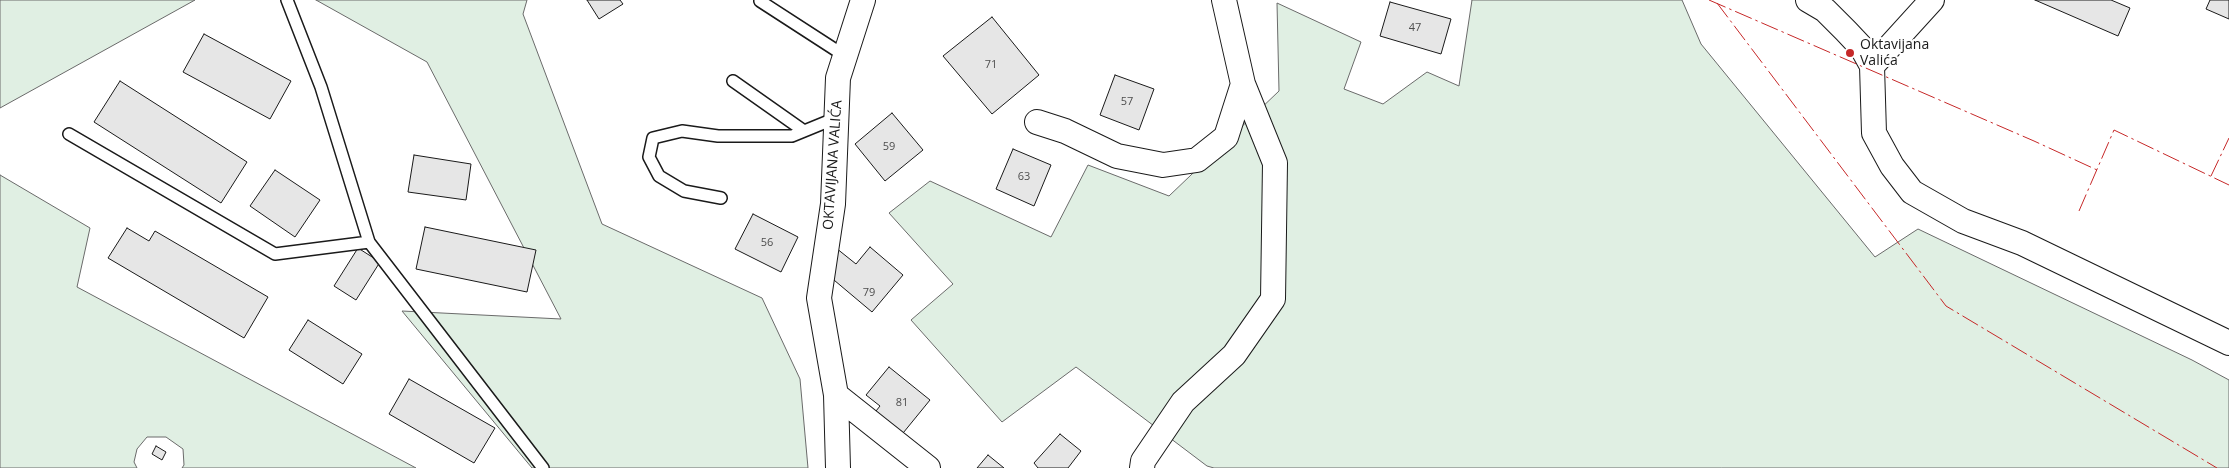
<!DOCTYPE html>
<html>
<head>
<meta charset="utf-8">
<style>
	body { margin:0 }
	canvas { display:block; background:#fff }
</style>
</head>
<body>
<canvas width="2229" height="468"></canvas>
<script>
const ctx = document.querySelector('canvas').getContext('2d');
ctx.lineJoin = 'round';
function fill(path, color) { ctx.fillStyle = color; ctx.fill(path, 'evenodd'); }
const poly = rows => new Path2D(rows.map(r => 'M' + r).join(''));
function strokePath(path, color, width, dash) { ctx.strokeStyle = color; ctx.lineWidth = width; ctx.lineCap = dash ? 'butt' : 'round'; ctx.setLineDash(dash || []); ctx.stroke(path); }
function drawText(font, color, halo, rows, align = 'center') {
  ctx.font = font + ' "Open Sans",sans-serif'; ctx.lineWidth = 4; ctx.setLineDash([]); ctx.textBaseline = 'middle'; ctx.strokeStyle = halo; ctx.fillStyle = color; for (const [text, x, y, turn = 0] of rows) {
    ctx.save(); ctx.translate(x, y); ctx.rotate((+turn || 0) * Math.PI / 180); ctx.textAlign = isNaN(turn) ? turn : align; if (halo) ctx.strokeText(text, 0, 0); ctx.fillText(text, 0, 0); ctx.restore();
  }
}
const green = poly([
	[0,0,195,0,0,108,0,0],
	[316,0,527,0,523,14,602,224,762,298,800,379,808,468,532,468,402,311,561,319,427,62,316,0],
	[1472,0,1682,0,1701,44,1875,257,1918,229,2192,360,2229,380,2229,468,1214,468,1207,466,1076,367,1002,422,911,320,953,284,889,213,930,181,1051,237,1088,165,1169,196,1279,91,1277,3,1361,42,1344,89,1383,104,1427,72,1459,86,1472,0],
	[0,175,90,228,77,287,416,468,182,468,184,465,183,449,166,437,147,437,137,449,134,462,137,468,0,468,0,175]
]);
fill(green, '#e0efe3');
strokePath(green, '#6a6a6a', 1);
const building = poly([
	[587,0,620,0,623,4,599,19,587,0],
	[2035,0,2111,0,2130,8,2118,36,2035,0],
	[2210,0,2229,0,2229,19,2206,9,2210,0],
	[1390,2,1451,19,1441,54,1380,36,1390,2],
	[992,17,1039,75,992,114,943,56,992,17],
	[204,34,291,81,270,119,183,72,204,34],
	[1115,75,1154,89,1139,130,1100,115,1115,75],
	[120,81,247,162,221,203,94,122,120,81],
	[892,113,923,150,885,181,855,144,892,113],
	[1013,149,1051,165,1034,206,996,189,1013,149],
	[414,155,471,164,466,200,408,192,414,155],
	[275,170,320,200,295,237,250,206,275,170],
	[753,214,798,237,781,272,735,249,753,214],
	[425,227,536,250,527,292,416,269,425,227],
	[127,228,149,241,155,231,268,297,244,338,108,258,127,228],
	[870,247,903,275,872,312,828,275,836,248,856,264,870,247],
	[358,248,380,262,356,300,334,286,358,248],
	[308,320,362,354,343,384,289,350,308,320],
	[889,367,930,400,899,438,872,416,880,406,866,395,889,367],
	[409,379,495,428,474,463,389,414,409,379],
	[1060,434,1081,451,1068,468,1038,468,1034,463,1060,434],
	[156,446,166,452,162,460,152,454,156,446],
	[988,455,1004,468,977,468,988,455]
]);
fill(building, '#e6e6e6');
strokePath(building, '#1a1a1a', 1);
const service = poly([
	[287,0,321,87,369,242,543,468],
	[760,1,845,56],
	[733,81,804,131],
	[69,134,275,254,369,242],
	[721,198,684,191,659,176,649,157,653,138,682,131,718,136,792,136,836,118]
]);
const minor = poly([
	[863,0,838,78,833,204,819,298,836,395,928,468],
	[1808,0,1825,10,1846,31,1862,48,1872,66,1874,133,1892,166,1912,192,1963,221,2022,243,2229,343],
	[1872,66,1932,0],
	[1037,122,1065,131,1117,156,1163,165,1197,160,1226,137,1243,84,1224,0],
	[836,395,838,468],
	[1142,468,1143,461,1183,402,1234,355,1273,299,1275,163,1243,84]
]);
strokePath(service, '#1a1a1a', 14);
strokePath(minor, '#1a1a1a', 26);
strokePath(service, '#fff', 11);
strokePath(minor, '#fff', 24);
strokePath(poly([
	[1709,0,2034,141,2097,170],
	[1717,3,1946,306,2217,468],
	[2211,176,2229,138],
	[2079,211,2114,130,2229,185]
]), '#c62828', 1, [18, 4, 2.5, 4]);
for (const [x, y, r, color] of [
	[1850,53,5,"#c62828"]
]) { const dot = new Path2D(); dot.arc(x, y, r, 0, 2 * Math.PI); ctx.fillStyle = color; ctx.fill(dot); strokePath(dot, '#fff', 2); }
drawText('11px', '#4d4d4d', null, [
	["47",1415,28],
	["71",991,65],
	["57",1127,102],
	["59",889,147],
	["63",1024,177],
	["56",767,243],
	["79",869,293],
	["81",902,403]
]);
drawText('14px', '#1a1a1a', '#fff', [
	["Oktavijana",1860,45],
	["Valića",1860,61]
], 'left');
drawText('14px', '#1a1a1a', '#fff', [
	["OKTAVIJANA VALIĆA",833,165,-86]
]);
</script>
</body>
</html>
